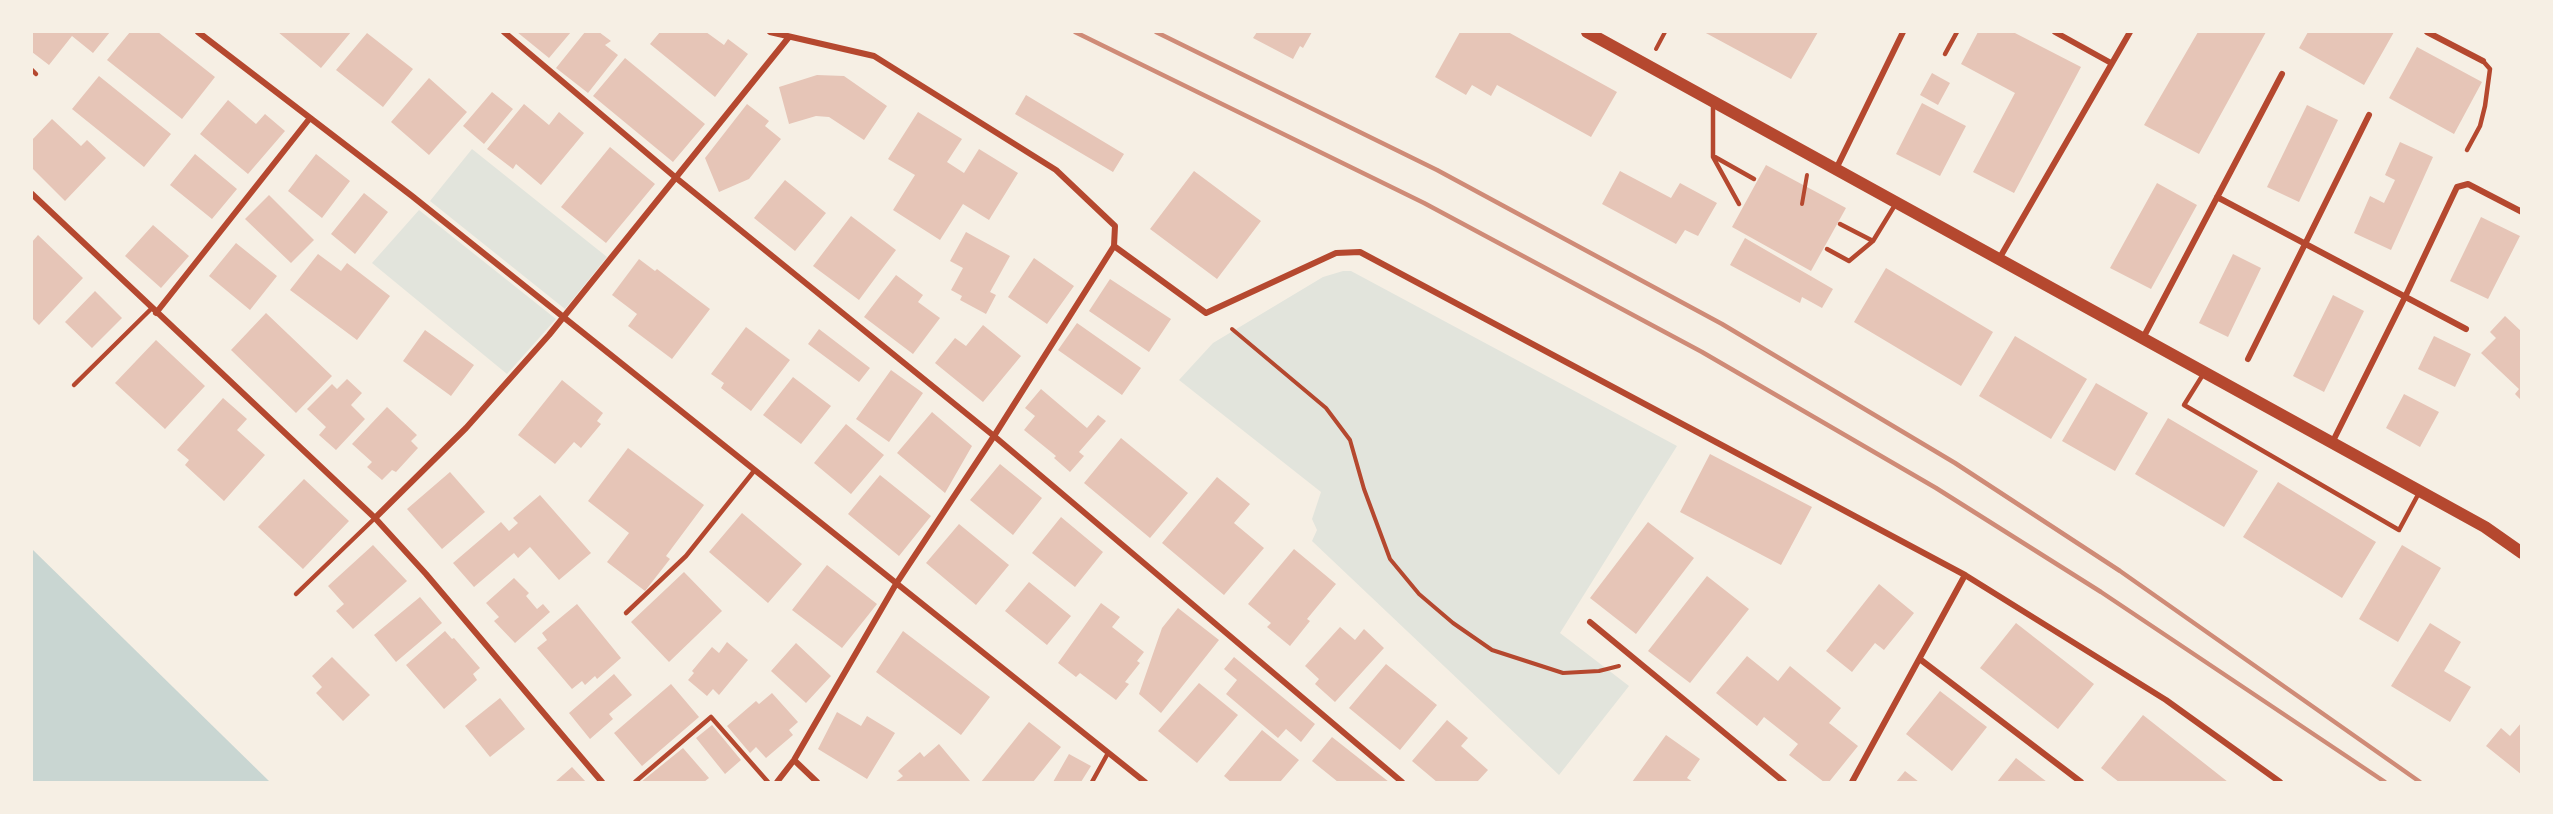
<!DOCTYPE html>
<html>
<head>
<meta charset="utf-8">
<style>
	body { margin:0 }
	#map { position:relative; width:2553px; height:814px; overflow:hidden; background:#f6efe4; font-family:Overpass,sans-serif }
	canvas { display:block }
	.frame { position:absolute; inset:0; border:33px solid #f6efe4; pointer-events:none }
</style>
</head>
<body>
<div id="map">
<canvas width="2553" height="814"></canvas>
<div class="frame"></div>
</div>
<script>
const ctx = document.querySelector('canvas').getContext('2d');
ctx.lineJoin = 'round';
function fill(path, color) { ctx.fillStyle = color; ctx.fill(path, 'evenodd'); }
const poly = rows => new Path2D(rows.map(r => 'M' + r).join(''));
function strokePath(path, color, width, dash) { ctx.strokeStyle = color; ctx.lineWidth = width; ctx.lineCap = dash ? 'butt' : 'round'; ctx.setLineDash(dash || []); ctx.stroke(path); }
fill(poly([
	[472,149,607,257,565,309,430,201],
	[419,210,556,319,507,374,372,263],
	[1343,271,1351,271,1677,446,1560,633,1629,686,1559,775,1312,541,1317,530,1312,519,1321,492,1179,380,1213,343,1323,277]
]), '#e2e4dc');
fill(poly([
	[32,549,270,782,32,782]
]), '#c9d6d2');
fill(poly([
	[32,32,110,32,93,53,72,36,49,65,32,52],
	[130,32,158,32,215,77,182,119,107,60],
	[278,32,351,32,321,68],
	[517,32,571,32,549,58],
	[585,32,599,32,611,41,605,45,618,55,588,93,556,68],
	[660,32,706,32,724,45,728,39,748,54,715,97,650,44],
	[1257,32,1312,32,1303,48,1300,46,1293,59,1253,38],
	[1460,32,1508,32,1617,92,1591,137,1497,85,1491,96,1472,85,1466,95,1435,77],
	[1704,32,1818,32,1791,79],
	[1978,32,2013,32,2081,67,2014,193,1973,172,2015,93,1961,64],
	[2198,32,2266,32,2199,154,2144,125],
	[2308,32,2394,32,2364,85,2299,48],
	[367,33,413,69,383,107,336,70],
	[2417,47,2482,82,2454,134,2389,98],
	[625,58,705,124,673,162,593,96],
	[1932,73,1950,83,1938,105,1920,95],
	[817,75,844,76,887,106,864,140,829,117,816,116,789,124,779,87],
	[99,76,171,134,144,167,72,109],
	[429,78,467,112,429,155,391,122],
	[492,92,513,109,484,144,463,126],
	[1026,95,1124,154,1113,172,1015,114],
	[228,100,256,124,265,114,285,131,248,174,200,134],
	[1922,103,1966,126,1940,176,1896,154],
	[524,104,549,125,559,112,584,133,541,185,516,164,513,169,487,149],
	[747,104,769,121,765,126,781,139,749,179,719,192,705,158],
	[2307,105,2338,120,2299,202,2267,187],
	[918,112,962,139,947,162,964,173,979,149,1018,173,989,220,963,204,940,240,893,210,915,175,888,159],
	[52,119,81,146,87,140,106,158,65,201,32,168,32,140],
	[2400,142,2433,157,2391,250,2354,233,2370,196,2384,203,2395,180,2385,175],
	[610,147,655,184,606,243,561,207],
	[195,154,237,189,212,219,170,185],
	[316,154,350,181,322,218,288,191],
	[1766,165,1846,208,1811,271,1732,227],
	[1194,171,1261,221,1217,279,1150,229],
	[1620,171,1671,198,1680,183,1717,203,1698,236,1685,230,1676,244,1602,204],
	[785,180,826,213,795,251,754,218],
	[2157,183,2197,205,2151,289,2110,268],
	[364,193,388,212,355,254,331,234],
	[269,195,314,240,291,263,245,219],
	[851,216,896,250,859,300,813,266],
	[2481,217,2520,236,2488,299,2450,281],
	[153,225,189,256,161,288,125,256],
	[966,232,1010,256,990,292,996,295,986,314,960,300,962,296,951,290,963,268,950,261],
	[38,235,83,278,39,325,32,318,32,242],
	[1745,238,1833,289,1822,308,1802,297,1800,303,1730,265],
	[236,243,277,276,250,310,209,276],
	[318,254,341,271,347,263,390,296,357,340,290,290],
	[2233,254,2261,268,2228,337,2199,323],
	[1034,258,1074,286,1047,324,1008,297],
	[639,259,655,271,657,269,710,309,672,359,628,326,637,314,612,295],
	[1886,268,1993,332,1961,386,1854,322],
	[896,275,923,295,918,302,940,318,913,354,864,317],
	[1110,279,1171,319,1149,352,1089,311],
	[95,291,122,318,92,348,65,322],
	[2333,295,2364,311,2324,392,2293,376],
	[266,313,332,376,296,413,231,350],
	[2505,316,2522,332,2522,401,2515,394,2519,389,2481,353,2496,338,2490,332],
	[1077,323,1141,368,1122,395,1058,350],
	[983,325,1021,356,983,402,935,363,955,338,966,346],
	[746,327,790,360,751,411,721,388,724,383,711,374],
	[819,329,870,368,859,382,808,344],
	[425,330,474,365,451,396,403,361],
	[2015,336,2087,379,2051,439,1979,396],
	[2434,336,2471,354,2455,387,2418,369],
	[156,340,205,386,165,429,115,383],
	[891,370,923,393,889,442,856,419],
	[793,377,831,406,801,444,763,415],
	[347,379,362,393,351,405,365,419,336,450,319,435,326,427,307,409,332,384,337,389],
	[562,380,603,413,597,421,601,424,581,448,574,442,555,464,518,435],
	[2096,383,2148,413,2115,471,2062,441],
	[1041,389,1087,428,1098,415,1106,421,1079,452,1084,456,1070,472,1054,458,1056,456,1024,430,1035,416,1025,408],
	[2404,394,2439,412,2420,447,2386,428],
	[223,398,247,419,237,430,265,455,224,501,185,465,189,460,177,450],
	[387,407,417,435,411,441,418,448,396,472,392,470,382,480,367,467,372,462,352,444],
	[932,412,972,446,945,493,897,453],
	[2168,418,2258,471,2224,527,2135,474],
	[846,424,884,455,851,494,814,463],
	[1121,438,1188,493,1150,538,1084,483],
	[628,448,704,505,666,556,670,559,645,591,607,562,629,533,588,501],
	[1710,454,1812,507,1781,565,1680,512],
	[1000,464,1042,498,1013,535,970,500],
	[450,472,485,512,442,549,407,509],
	[880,475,931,516,899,556,848,514],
	[1217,477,1250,504,1234,523,1264,548,1224,595,1162,543],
	[304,479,349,521,303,569,258,527],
	[2278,482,2376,542,2342,598,2243,537],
	[540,495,591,553,559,580,530,547,518,558,514,553,474,587,453,563,501,522,509,531,518,523,513,518],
	[742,513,802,564,768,603,709,552],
	[1061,517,1103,552,1075,587,1032,553],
	[1648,522,1694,558,1636,634,1590,598],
	[959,524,1009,565,976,605,926,563],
	[373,545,407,581,353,629,336,611,344,604,328,586],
	[2402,545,2441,568,2398,642,2359,619],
	[1294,549,1336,584,1307,619,1310,621,1290,646,1267,627,1271,623,1248,604],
	[827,565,877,604,842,648,792,610],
	[684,572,722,611,669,662,631,622],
	[1707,576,1749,609,1690,683,1648,651],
	[514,578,529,593,526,596,537,609,543,604,550,612,515,643,494,621,499,617,486,603],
	[1029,582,1071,616,1047,645,1005,611],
	[1879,584,1914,613,1884,650,1875,643,1852,672,1826,651],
	[420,597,442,623,396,662,374,635],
	[1101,603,1120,617,1112,627,1144,652,1137,661,1140,663,1125,682,1129,684,1116,700,1080,673,1076,677,1058,663],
	[577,604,621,658,597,679,595,676,585,685,582,681,572,689,537,648,547,640,542,633],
	[1178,608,1219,640,1161,713,1139,694,1162,628],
	[2016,623,2094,684,2058,729,1980,668],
	[2430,623,2461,642,2444,671,2471,687,2450,722,2391,686],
	[1340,627,1355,640,1364,629,1384,648,1335,702,1315,684,1319,679,1305,666],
	[445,631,452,639,454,638,480,668,473,674,477,680,444,709,406,665],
	[903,631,990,697,961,735,876,672],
	[727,642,748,660,719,695,713,689,707,696,688,680,694,673,692,671,712,647,719,653],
	[796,643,831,676,806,703,771,671],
	[1747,656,1778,681,1790,666,1841,708,1829,723,1858,746,1829,782,1824,782,1789,755,1798,744,1764,717,1757,726,1716,693],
	[332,657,370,695,343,721,316,693,322,687,312,676],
	[1234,657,1315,724,1301,742,1286,729,1278,738,1226,694,1237,680,1224,669],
	[1386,664,1437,705,1400,750,1349,708],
	[614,674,632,695,609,714,613,719,590,739,569,713],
	[1199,683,1238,715,1197,763,1158,731],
	[671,684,699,717,642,766,614,733],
	[1940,691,1987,727,1952,771,1906,734],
	[772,693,798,722,789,730,793,735,766,758,756,747,750,753,727,726,756,701,759,704],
	[500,698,525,729,490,757,465,726],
	[837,712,861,726,867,716,895,733,867,779,818,749],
	[2143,715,2228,782,2119,782,2101,768],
	[1447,720,1468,738,1461,746,1488,770,1477,782,1437,782,1412,761],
	[1029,722,1061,747,1033,782,981,782],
	[2522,722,2522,775,2486,746,2501,728,2510,736],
	[712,725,741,760,725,774,696,738],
	[1262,730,1299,760,1280,782,1231,782,1224,776],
	[1666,735,1700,759,1687,778,1693,782,1632,782],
	[1332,737,1389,782,1338,782,1312,761],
	[939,744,970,781,895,782,903,776,898,771,920,752,924,757],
	[683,748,709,778,704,782,641,782],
	[1069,754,1091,766,1081,782,1053,782],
	[2016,758,2047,782,1997,782],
	[572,767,586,782,555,782],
	[1905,771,1919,782,1896,782]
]), '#e6c5b7');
strokePath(poly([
	[1656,49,1665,32],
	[1802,204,1807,175],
	[1232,329,1326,408,1350,440,1364,489,1390,559,1419,594,1453,623,1492,650,1563,673,1599,671,1619,666]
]), '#b5482f', 4);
strokePath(poly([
	[1945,54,1957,32],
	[32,70,36,74],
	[1713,102,1713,157,1739,204],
	[2467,150,2480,126,2485,106,2490,69,2483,61],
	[1715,157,1754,179],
	[1840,224,1873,241],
	[1827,249,1849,261,1873,241,1895,205],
	[2204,373,2184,405,2399,530,2420,491],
	[74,385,151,309],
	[296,594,375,518],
	[626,613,686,556,754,471],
	[635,782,711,717,768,782],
	[1092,782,1108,753]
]), '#b5482f', 4.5);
strokePath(poly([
	[198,32,412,196,1145,782],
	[504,32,675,177,994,436,1402,782],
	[770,32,874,56,1056,170,1115,226,1114,246,1206,313,1336,253,1360,252,1965,575,2166,700,2280,782],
	[2055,32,2111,63],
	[2427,32,2483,61],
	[1836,169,1903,32],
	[32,194,375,518,426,574,602,782],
	[2217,197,2466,329],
	[1999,259,2130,32],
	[156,313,310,118],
	[2143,338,2282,74],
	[2248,359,2369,115],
	[2332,443,2405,297,2457,187,2468,184,2522,212],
	[375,518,466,428,549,335,789,37],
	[1590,622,1784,782],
	[1921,660,2081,782],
	[794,760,817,782],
	[777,782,794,760,896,584,994,436,1114,246],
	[1852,782,1965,575]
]), '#b5482f', 6);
strokePath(poly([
	[1587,32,2485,527,2522,553]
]), '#b5482f', 12);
strokePath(poly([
	[1075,32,1424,203,1702,352,1936,488,2101,592,2385,782],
	[1156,32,1437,170,1722,324,1955,463,2120,571,2420,782]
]), '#cf8b77', 4.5);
</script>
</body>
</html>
